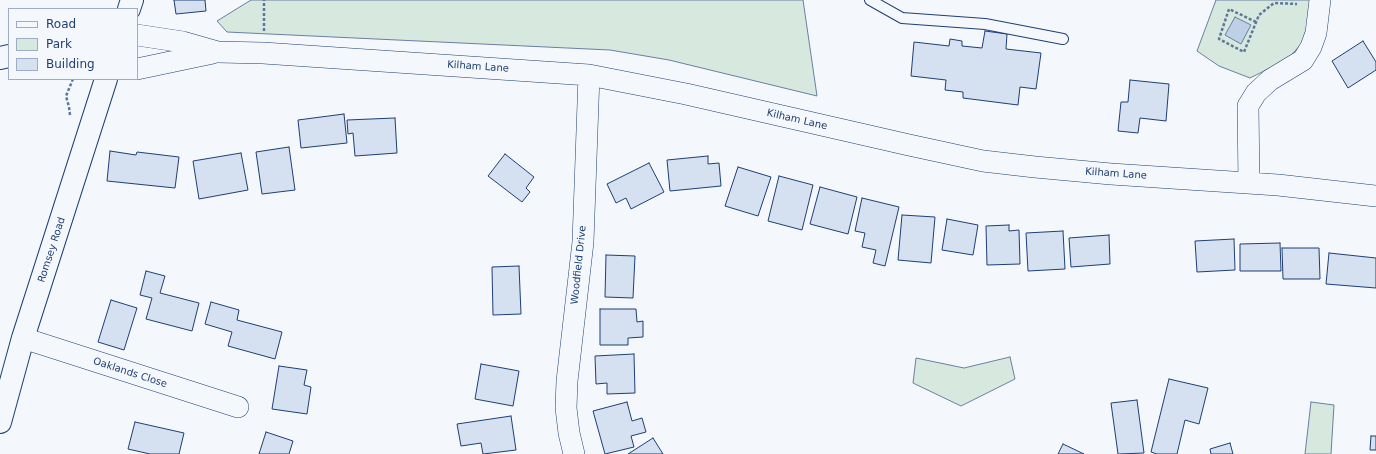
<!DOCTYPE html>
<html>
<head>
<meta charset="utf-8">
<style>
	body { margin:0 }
	#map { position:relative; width:1376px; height:454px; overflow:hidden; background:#f4f7fb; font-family:"DejaVu Sans",sans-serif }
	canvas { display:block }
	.legend { position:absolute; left:8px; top:8px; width:130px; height:72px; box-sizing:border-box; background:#f4f7fb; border:1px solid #9eadc5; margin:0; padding:5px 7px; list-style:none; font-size:12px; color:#1d3f73 }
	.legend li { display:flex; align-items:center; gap:8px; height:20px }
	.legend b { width:20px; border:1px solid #9eadc5 }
</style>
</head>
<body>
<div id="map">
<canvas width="1376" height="454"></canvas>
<ul class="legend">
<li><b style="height:5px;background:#f4f7fb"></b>Road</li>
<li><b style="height:11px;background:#d7e8df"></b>Park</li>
<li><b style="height:11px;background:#d5e0f0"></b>Building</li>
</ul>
</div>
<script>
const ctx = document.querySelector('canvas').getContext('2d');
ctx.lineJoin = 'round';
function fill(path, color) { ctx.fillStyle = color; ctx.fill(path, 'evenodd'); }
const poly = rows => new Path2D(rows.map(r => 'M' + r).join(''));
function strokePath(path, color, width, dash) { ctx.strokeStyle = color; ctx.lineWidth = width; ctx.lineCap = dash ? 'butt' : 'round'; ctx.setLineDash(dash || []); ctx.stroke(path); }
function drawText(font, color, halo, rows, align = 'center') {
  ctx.font = font + ' "DejaVu Sans",sans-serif'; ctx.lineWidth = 3; ctx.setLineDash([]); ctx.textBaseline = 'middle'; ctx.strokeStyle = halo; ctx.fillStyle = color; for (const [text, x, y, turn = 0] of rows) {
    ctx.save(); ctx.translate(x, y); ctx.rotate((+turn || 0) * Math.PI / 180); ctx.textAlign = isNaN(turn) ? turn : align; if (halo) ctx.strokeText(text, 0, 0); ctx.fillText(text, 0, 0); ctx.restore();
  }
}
const green = poly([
	[251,0,803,0,817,96,669,60,610,50,227,32,217,21,251,0],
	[1216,0,1312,0,1311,15,1302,43,1288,59,1250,78,1219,66,1197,51,1216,0],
	[1010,357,1015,379,961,406,913,383,916,358,964,368,1010,357],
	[1311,402,1334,405,1331,454,1305,454,1311,402]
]);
fill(green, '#d7e8df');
strokePath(green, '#687fa3', 1);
const water = poly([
	[1235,17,1251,25,1241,44,1225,35,1235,17]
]);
fill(water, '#bed0e5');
strokePath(water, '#687fa3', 1);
const building = poly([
	[174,0,205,0,206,11,176,14,174,0],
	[985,31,1007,34,1006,49,1041,53,1036,89,1020,87,1018,105,963,98,963,92,945,90,946,80,911,76,914,42,949,46,950,39,962,41,962,46,982,48,985,31],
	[1363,41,1376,62,1376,70,1348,88,1332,61,1363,41],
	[1130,80,1169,84,1166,121,1140,118,1138,133,1118,131,1121,102,1128,102,1130,80],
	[344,114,347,143,301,148,298,120,344,114],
	[395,118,397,153,355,156,353,133,348,134,347,120,395,118],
	[289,147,295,190,262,194,256,152,289,147],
	[110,151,136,155,137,152,179,157,175,188,107,181,110,151],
	[241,153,248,190,199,199,193,161,241,153],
	[505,154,534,177,526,188,530,192,522,202,488,176,505,154],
	[708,156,708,164,719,163,721,186,670,191,667,160,708,156],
	[649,163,664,192,631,209,626,198,616,203,607,184,649,163],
	[738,167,771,177,758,216,725,206,738,167],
	[779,176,813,185,802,230,768,221,779,176],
	[820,187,857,197,848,234,810,224,820,187],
	[862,198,899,207,885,266,873,263,876,250,862,247,865,233,855,231,862,198],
	[902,215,935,217,931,263,898,260,902,215],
	[947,219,978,225,973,255,942,250,947,219],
	[1009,225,1009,231,1019,230,1020,264,987,265,986,226,1009,225],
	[1063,231,1065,269,1028,271,1026,233,1063,231],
	[1109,235,1110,264,1071,267,1069,238,1109,235],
	[1234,239,1235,270,1197,272,1195,241,1234,239],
	[1280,243,1281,271,1240,271,1240,244,1280,243],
	[1282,248,1319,248,1320,279,1283,279,1282,248],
	[1329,253,1376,258,1376,288,1326,284,1329,253],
	[606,255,635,256,633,298,605,297,606,255],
	[519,266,521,314,493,315,492,267,519,266],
	[146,271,165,276,160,293,199,303,192,331,146,319,152,298,140,295,146,271],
	[111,300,137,308,124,350,98,342,111,300],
	[211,302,239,310,237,320,282,332,275,359,228,346,232,332,205,324,211,302],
	[600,309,636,309,637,322,643,321,643,337,628,338,628,345,600,345,600,309],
	[634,354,635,393,607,394,607,383,596,384,595,356,634,354],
	[481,364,519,371,513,406,475,399,481,364],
	[279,366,307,370,304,385,311,387,307,414,272,409,279,366],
	[1169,379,1208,388,1199,424,1185,420,1177,454,1157,454,1151,452,1169,379],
	[1137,400,1144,453,1118,454,1111,403,1137,400],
	[627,402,632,421,642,418,646,432,631,436,634,447,605,454,593,411,627,402],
	[511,416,516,450,483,454,481,443,461,446,457,424,511,416],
	[135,422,184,433,179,454,150,454,128,449,135,422],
	[266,432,293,441,289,454,259,454,266,432],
	[1371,436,1376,436,1376,450,1370,450,1371,436],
	[653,438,663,454,628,454,653,438],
	[1230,443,1233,454,1211,454,1210,449,1230,443],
	[1063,444,1084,454,1058,454,1063,444]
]);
fill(building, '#d5e0f0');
strokePath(building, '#1d3f73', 1);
const lane = poly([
	[870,0,902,18,985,24,1063,39]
]);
const street = poly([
	[137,35,183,42,218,52,263,53,589,75,686,94,909,145,983,161,1035,167,1111,174,1278,185,1376,196],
	[137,69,213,53],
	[1249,183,1248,106,1256,93,1270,80,1303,60,1311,47,1316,33,1320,0],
	[23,338,238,407],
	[574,454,569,433,566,408,567,381,583,242,589,75]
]);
const secondary = poly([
	[129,9,132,0],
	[0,58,9,56],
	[0,422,23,338,106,79]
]);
strokePath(lane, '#1d3f73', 12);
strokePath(street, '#1d3f73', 22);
strokePath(secondary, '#1d3f73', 24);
strokePath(poly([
	[1256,22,1229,9,1219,39,1244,52,1259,15,1274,3,1297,4],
	[264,31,264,0],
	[70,115,69,107,66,96,73,79]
]), '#5e769c', 2.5, [3, 2]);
strokePath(lane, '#f4f7fb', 10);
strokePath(street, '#f4f7fb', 21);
strokePath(secondary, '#f4f7fb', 22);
drawText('10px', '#1d3f73', '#f4f7fb', [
	["Kilham Lane",478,67,4],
	["Kilham Lane",797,120,13],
	["Kilham Lane",1116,174,4],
	["Romsey Road",52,250,-72],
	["Woodfield Drive",579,265,-84],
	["Oaklands Close",130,373,18]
]);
</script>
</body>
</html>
